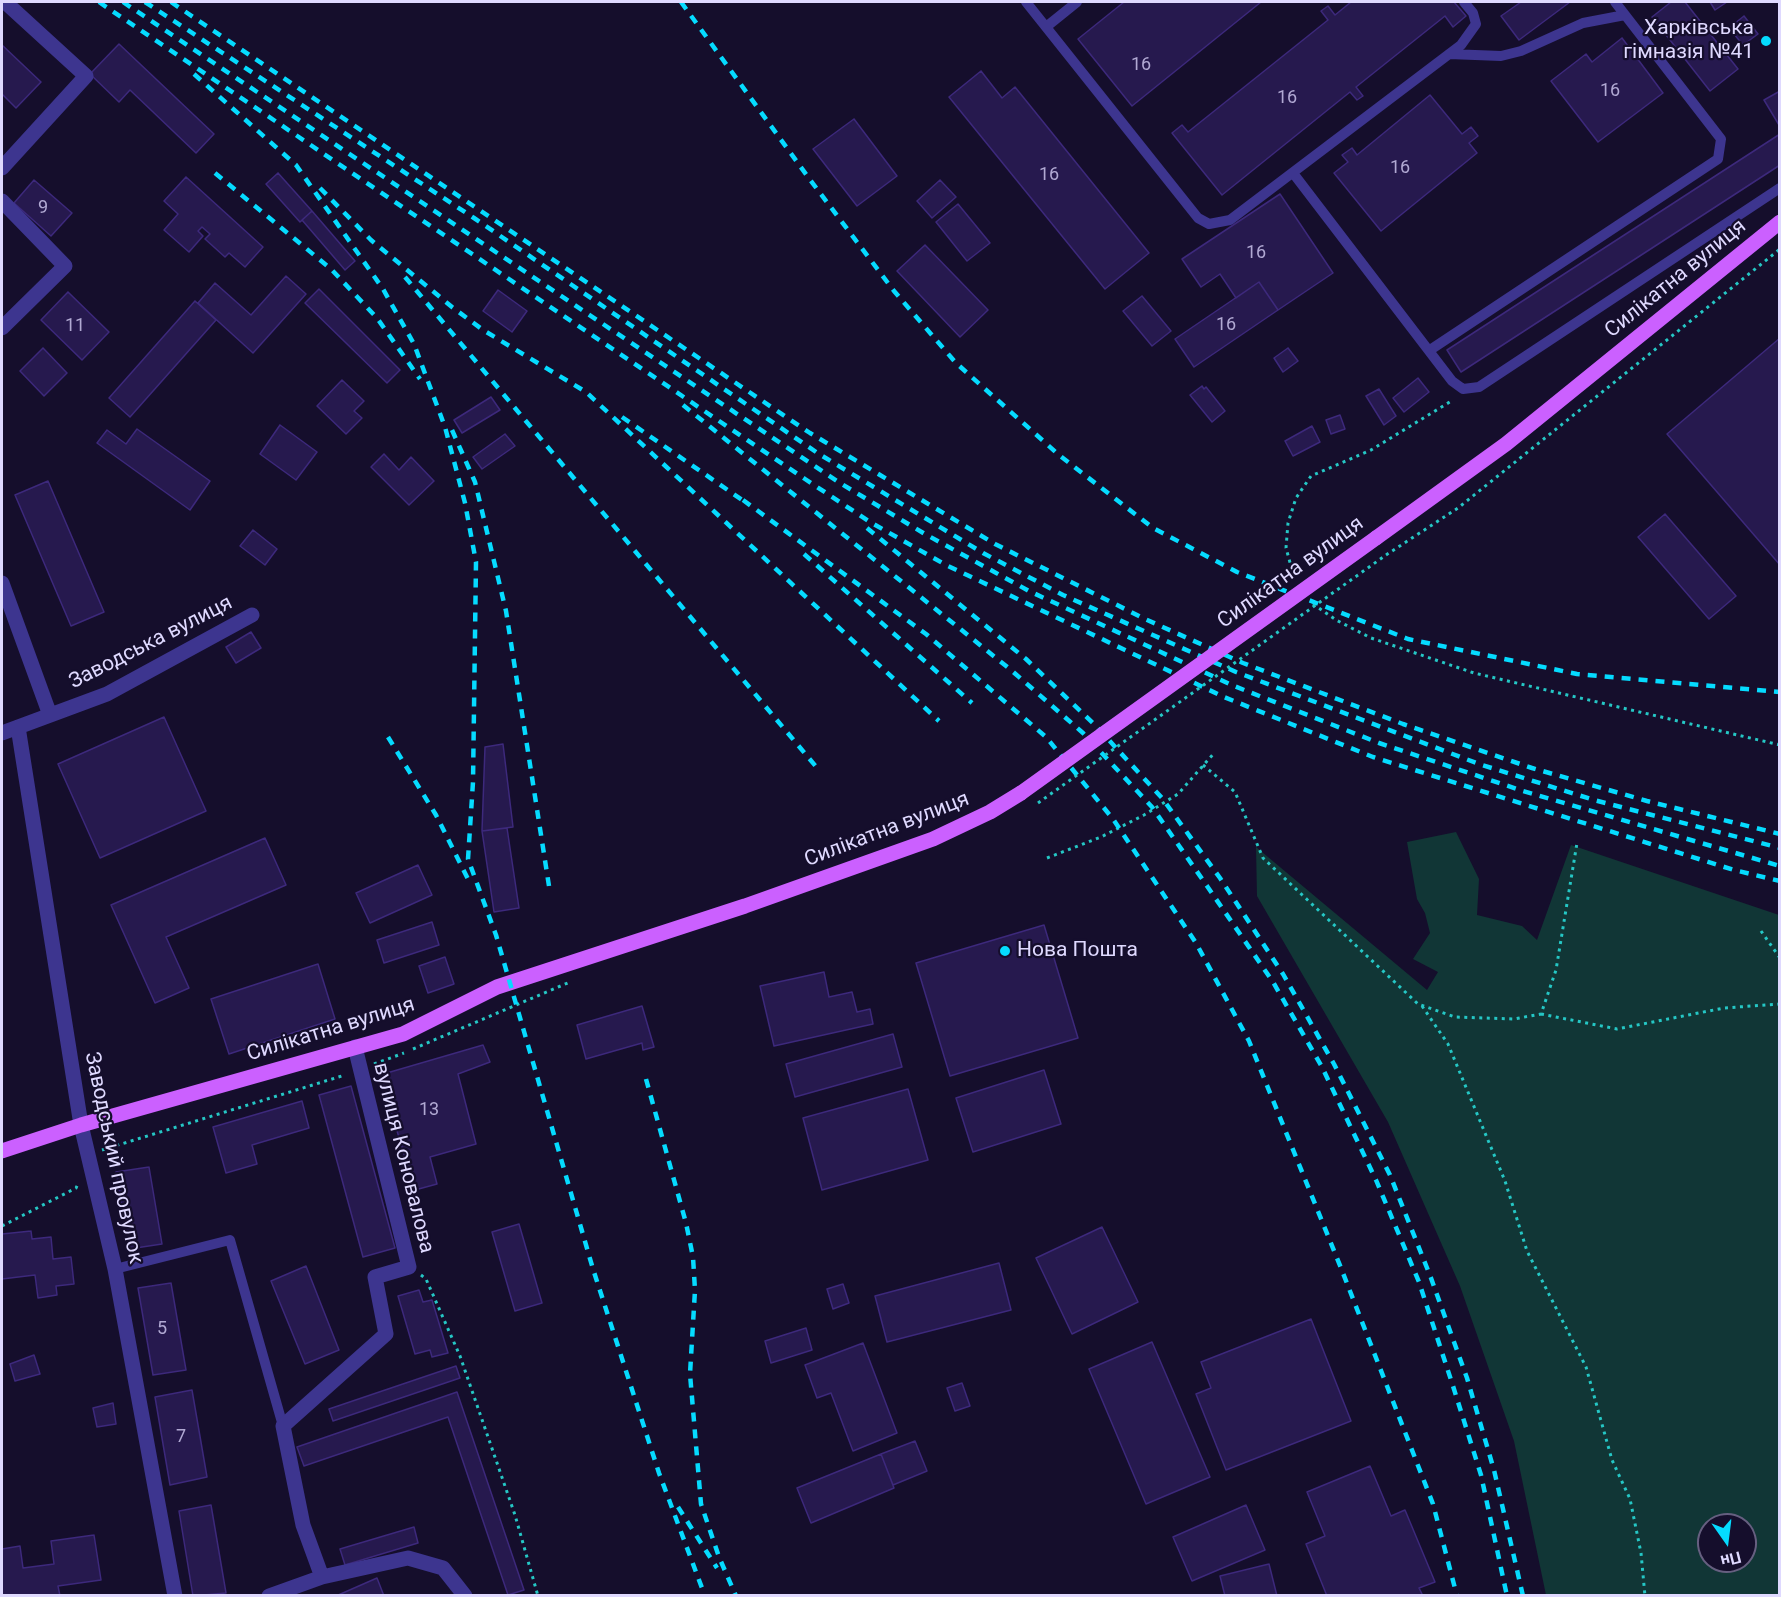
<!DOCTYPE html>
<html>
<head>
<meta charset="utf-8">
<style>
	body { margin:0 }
	#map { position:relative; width:1781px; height:1597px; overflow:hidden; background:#150e2c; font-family:Roboto,sans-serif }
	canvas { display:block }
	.frame { position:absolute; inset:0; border:3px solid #dfd9ff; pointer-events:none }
	.north { position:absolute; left:1697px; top:1513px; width:60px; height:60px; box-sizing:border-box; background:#150e2c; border:2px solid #665f80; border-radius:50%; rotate:166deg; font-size:16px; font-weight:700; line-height:24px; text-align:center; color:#dfd9ff }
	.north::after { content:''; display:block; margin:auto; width:21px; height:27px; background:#05dbff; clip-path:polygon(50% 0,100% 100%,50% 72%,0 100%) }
</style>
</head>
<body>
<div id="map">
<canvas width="1781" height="1597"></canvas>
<div class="frame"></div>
<div class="north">Пн</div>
</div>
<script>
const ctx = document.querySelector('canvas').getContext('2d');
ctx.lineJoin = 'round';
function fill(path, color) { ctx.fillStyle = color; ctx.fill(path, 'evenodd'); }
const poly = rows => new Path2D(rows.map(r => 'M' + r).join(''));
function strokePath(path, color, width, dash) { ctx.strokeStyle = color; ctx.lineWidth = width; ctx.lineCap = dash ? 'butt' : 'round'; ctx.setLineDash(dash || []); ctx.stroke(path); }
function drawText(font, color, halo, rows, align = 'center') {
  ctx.font = font + ' Roboto,sans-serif'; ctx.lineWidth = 4.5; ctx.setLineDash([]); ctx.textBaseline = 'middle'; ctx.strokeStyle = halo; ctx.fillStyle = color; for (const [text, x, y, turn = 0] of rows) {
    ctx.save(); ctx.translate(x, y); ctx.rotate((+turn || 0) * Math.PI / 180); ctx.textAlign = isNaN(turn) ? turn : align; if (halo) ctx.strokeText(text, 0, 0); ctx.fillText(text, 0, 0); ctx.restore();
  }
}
fill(poly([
	[1456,832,1479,879,1477,915,1522,926,1537,940,1571,845,1779,915,1779,1595,1546,1595,1514,1441,1460,1286,1388,1122,1257,896,1256,847,1427,990,1438,972,1413,959,1430,933,1425,913,1417,899,1407,842],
	[1709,1525,1745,1525,1745,1561,1709,1561]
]), '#113636');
const building = poly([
	[1124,2,1261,2,1132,106,1078,39,1124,2],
	[1351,2,1454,2,1466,16,1453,27,1445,16,1356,87,1363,96,1357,100,1350,92,1222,195,1172,133,1182,125,1188,132,1328,20,1321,11,1328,6,1335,15,1351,2],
	[1521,2,1570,2,1519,40,1501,16,1521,2],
	[1671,2,1685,2,1738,69,1710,91,1652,17,1671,2],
	[1710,2,1727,2,1715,10,1710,2],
	[1744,16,1758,34,1743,45,1729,28,1744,16],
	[1622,38,1663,93,1598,142,1551,81,1586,54,1592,62,1622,38],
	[119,44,214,134,196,153,130,90,119,102,90,74,119,44],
	[2,45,41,82,16,108,2,94,2,45],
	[981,71,1002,98,1015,87,1149,253,1105,289,949,97,981,71],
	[1780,91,1780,125,1779,125,1764,100,1780,91],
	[1430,95,1462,134,1471,127,1478,136,1469,143,1477,153,1381,231,1334,173,1348,162,1342,155,1352,148,1357,155,1430,95],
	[854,119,897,176,857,206,813,149,854,119],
	[1780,134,1780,165,1461,372,1447,350,1780,134],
	[278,173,312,211,300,222,266,184,278,173],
	[186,177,263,247,245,267,229,253,225,257,205,239,210,234,202,227,198,231,203,236,189,252,164,230,178,214,164,201,186,177],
	[34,180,72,213,51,236,14,203,34,180],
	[940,180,956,197,932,218,917,201,940,180],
	[1280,194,1333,273,1278,310,1259,282,1236,298,1220,274,1201,287,1182,259,1280,194],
	[958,204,990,243,967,261,936,222,958,204],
	[312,211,355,261,345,270,302,220,312,211],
	[925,245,988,310,960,337,897,271,925,245],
	[286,276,306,294,253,353,198,303,215,283,251,315,286,276],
	[1259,282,1278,310,1194,367,1175,339,1259,282],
	[319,289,400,370,387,383,305,303,319,289],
	[498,290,527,311,512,332,483,311,498,290],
	[68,292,109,332,82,360,41,320,68,292],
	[1142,296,1171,331,1152,346,1123,311,1142,296],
	[195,301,216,320,130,417,109,398,195,301],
	[1780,338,1780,565,1667,434,1780,338],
	[43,348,67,373,44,396,20,371,43,348],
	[1288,348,1298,361,1283,372,1274,358,1288,348],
	[1418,378,1429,392,1404,412,1393,398,1418,378],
	[342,380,364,401,354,411,362,418,346,434,317,406,342,380],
	[1202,386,1204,389,1206,387,1225,411,1212,422,1190,395,1202,386],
	[1379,389,1396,416,1384,425,1366,396,1379,389],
	[491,397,500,410,462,433,454,420,491,397],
	[1340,415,1345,429,1331,434,1326,420,1340,415],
	[280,425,317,452,296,480,260,454,280,425],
	[1312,426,1320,442,1293,456,1285,441,1312,426],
	[137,429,210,481,190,510,97,443,107,430,126,444,137,429],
	[505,434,515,446,482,469,473,457,505,434],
	[384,454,399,470,411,457,434,481,409,505,371,467,384,454],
	[48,481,104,612,71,626,15,495,48,481],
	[1665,514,1736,596,1709,619,1638,537,1665,514],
	[253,530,277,549,265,565,240,546,253,530],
	[251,632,261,648,236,663,226,647,251,632],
	[164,717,206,811,100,858,58,764,164,717],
	[503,744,513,827,482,831,485,747,503,744],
	[507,828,519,908,494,912,482,831,507,828],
	[265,838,286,885,166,937,189,988,155,1003,111,905,265,838],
	[418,865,432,895,370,923,356,893,418,865],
	[432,922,439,945,384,963,377,940,432,922],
	[1044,925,1078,1038,950,1076,916,963,1044,925],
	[445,957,454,984,428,993,419,966,445,957],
	[318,964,335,1019,229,1054,211,999,318,964],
	[824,972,829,997,852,992,857,1012,870,1009,873,1024,774,1046,760,986,824,972],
	[642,1006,654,1047,643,1050,642,1043,586,1059,577,1025,642,1006],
	[893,1034,902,1067,795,1097,786,1064,893,1034],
	[483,1045,490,1062,458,1074,476,1144,430,1157,437,1184,415,1190,380,1075,483,1045],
	[1044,1070,1061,1124,973,1152,956,1098,1044,1070],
	[351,1086,395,1248,363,1257,319,1095,351,1086],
	[908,1089,928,1160,822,1190,803,1118,908,1089],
	[302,1101,309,1128,252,1145,257,1164,226,1173,213,1127,302,1101],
	[149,1167,162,1244,129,1249,116,1172,149,1167],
	[519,1224,542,1303,515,1311,492,1232,519,1224],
	[1102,1227,1138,1302,1072,1334,1036,1258,1102,1227],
	[31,1231,32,1239,51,1237,53,1259,71,1257,74,1284,56,1286,57,1295,38,1298,35,1275,2,1279,2,1234,31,1231],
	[999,1263,1011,1310,887,1342,875,1296,999,1263],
	[306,1266,339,1350,305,1364,271,1281,306,1266],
	[171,1283,186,1370,153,1375,138,1288,171,1283],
	[843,1284,849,1303,833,1309,827,1289,843,1284],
	[419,1290,423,1302,432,1300,448,1353,432,1357,430,1350,415,1354,398,1296,419,1290],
	[1311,1319,1351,1421,1226,1470,1196,1394,1211,1388,1201,1362,1311,1319],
	[806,1328,812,1350,771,1363,765,1341,806,1328],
	[1152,1342,1210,1477,1146,1504,1089,1369,1152,1342],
	[863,1343,897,1433,853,1451,831,1393,817,1398,805,1365,863,1343],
	[34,1355,40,1374,15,1381,10,1364,34,1355],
	[456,1366,460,1378,333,1421,329,1409,456,1366],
	[962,1383,970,1406,955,1411,947,1388,962,1383],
	[192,1390,207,1477,170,1485,155,1397,192,1390],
	[457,1392,524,1590,508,1595,448,1417,304,1466,297,1447,457,1392],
	[113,1403,116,1424,97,1427,93,1408,113,1403],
	[915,1441,927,1471,893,1485,881,1454,915,1441],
	[881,1454,894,1488,811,1523,797,1488,881,1454],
	[1370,1466,1391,1516,1405,1510,1435,1582,1419,1588,1423,1596,1327,1596,1306,1544,1325,1536,1307,1492,1370,1466],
	[211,1505,226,1593,193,1596,179,1511,211,1505],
	[1246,1505,1265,1550,1192,1581,1173,1537,1246,1505],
	[414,1527,418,1543,345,1565,340,1549,414,1527],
	[94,1535,101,1580,58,1586,60,1596,2,1596,2,1549,20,1546,23,1568,54,1564,51,1541,94,1535],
	[1269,1564,1277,1596,1225,1596,1220,1576,1269,1564],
	[377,1578,384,1596,336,1596,377,1578]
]);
fill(building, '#26194e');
strokePath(building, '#3d297c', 1.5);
strokePath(poly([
	[1386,555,1458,508,1780,249],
	[1294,577,1286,548,1288,523,1296,498,1311,476,1371,450,1453,400],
	[1313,604,1336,620,1371,638,1474,673,1780,745],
	[1203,765,1235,792,1263,858,1418,1004,1455,1017,1514,1019,1541,1014,1556,970,1577,843],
	[1047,858,1101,837,1144,815,1178,794,1215,752],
	[1761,931,1780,958],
	[1422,1006,1448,1044,1505,1181,1527,1251,1586,1367,1612,1460,1630,1499,1641,1553,1645,1596],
	[1541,1014,1617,1029,1724,1008,1780,1004],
	[413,1049,570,982],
	[374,1064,404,1053],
	[102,1150,345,1075],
	[2,1226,76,1188,78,1184],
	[421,1275,426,1279,460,1356,515,1515,538,1596]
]), '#25c7c5', 3, [3, 4.5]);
strokePath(poly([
	[1026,2,1198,218,1209,224,1230,220,1461,45,1476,24,1473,13,1464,2],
	[1046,27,1077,2],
	[1449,54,1501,56,1521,51,1583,23,1625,15],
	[1293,173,1452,381,1463,389,1479,387,1780,188],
	[1430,350,1718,159,1721,139,1615,2],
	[115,1269,230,1240,283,1426]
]), '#3d358f', 10);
strokePath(poly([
	[2,168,86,76,5,2],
	[2,201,65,266,2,328],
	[2,583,50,715],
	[18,727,81,1125,115,1269,175,1596],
	[2,733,107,694,252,615],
	[322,1577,408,1558,443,1568,465,1596],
	[269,1596,322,1577,303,1525,283,1426,386,1334,375,1277,409,1267,355,1047]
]), '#3d358f', 15);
strokePath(poly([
	[1376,538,1506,444,1780,222],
	[2,1151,81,1125,403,1034,497,987,745,906,933,839,990,812,1021,793]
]), '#cb60ff', 15);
strokePath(poly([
	[99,2,805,479,870,522,946,565,1224,697,1373,757,1734,870,1780,881],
	[123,2,840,483,925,534,1029,591,1234,686,1379,743,1523,791,1780,866],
	[145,2,474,218,819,454,983,553,1063,595,1236,672,1479,764,1594,800,1780,848],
	[171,2,810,433,995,544,1145,619,1243,663,1403,724,1532,768,1647,801,1780,834],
	[681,2,808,177,894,291,956,363,1059,455,1153,528,1237,572,1408,639,1577,674,1780,692],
	[194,74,296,165,383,289,414,344,445,427,465,503,476,562,473,782,468,859,496,935,593,1269,659,1473,705,1596],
	[215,173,331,269,377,318,420,379],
	[320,188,371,240,452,307,483,330,586,392,939,721],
	[405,277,818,769],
	[683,405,1011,670,1083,733,1152,807,1207,886,1273,982,1322,1067,1376,1180,1419,1282,1453,1386,1481,1475,1507,1596],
	[622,417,748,504],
	[452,430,475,482,506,611,549,886],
	[743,500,926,634,1046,737,1113,819,1196,943,1249,1041,1341,1268,1433,1504,1457,1596],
	[867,528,1026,659,1095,725,1162,798,1220,878,1283,974,1334,1064,1390,1175,1431,1278,1467,1378,1494,1470,1523,1596],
	[804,554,972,703],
	[388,737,436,815,468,879],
	[646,1079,686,1223,693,1257,695,1290,690,1374,701,1504,719,1557,736,1596],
	[678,1507,717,1568]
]), '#05dbff', 4.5, [9, 8]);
strokePath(poly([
	[1038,803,1386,555]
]), '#25c7c5', 3, [3, 4.5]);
strokePath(poly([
	[1021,793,1376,538]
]), '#cb60ff', 15);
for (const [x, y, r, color] of [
	[1766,41,6,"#05dbff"],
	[1005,951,6,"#05dbff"]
]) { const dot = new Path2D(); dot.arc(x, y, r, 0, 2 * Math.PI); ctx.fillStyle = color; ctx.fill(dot); strokePath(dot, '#150e2c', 2); }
drawText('18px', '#b1a9d3', null, [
	["16",1141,65],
	["16",1610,91],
	["16",1287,98],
	["16",1400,168],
	["16",1049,175],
	["9",43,208],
	["16",1256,253],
	["16",1226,325],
	["11",75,326],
	["13",429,1110],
	["5",162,1329],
	["7",181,1437]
]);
drawText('21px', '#dfd9ff', '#150e2c', [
	["Харківська",1754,29],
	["гімназія №41",1754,53],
	["Нова Пошта",1017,951,"left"]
], 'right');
drawText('21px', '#dfd9ff', '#150e2c', [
	["Силікатна вулиця",1676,279,-39],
	["Силікатна вулиця",1291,573,-36],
	["Заводська вулиця",151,643,-27],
	["Силікатна вулиця",887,830,-21],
	["Силікатна вулиця",331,1030,-17],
	["Заводський провулок",113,1158,78],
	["вулиця Коновалова",403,1158,76]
]);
</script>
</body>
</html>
